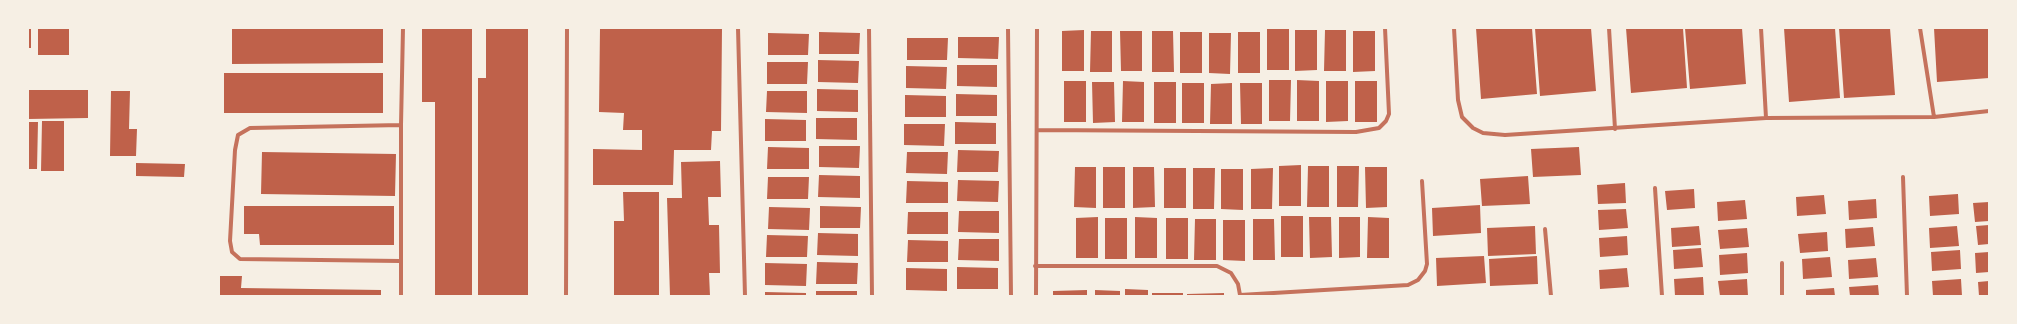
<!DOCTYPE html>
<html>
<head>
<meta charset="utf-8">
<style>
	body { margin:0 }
	#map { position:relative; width:2017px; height:324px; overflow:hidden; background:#f6efe4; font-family:Cabin,sans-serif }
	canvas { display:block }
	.frame { position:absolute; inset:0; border:29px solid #f6efe4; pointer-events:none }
</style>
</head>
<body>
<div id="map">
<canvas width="2017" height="324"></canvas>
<div class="frame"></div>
</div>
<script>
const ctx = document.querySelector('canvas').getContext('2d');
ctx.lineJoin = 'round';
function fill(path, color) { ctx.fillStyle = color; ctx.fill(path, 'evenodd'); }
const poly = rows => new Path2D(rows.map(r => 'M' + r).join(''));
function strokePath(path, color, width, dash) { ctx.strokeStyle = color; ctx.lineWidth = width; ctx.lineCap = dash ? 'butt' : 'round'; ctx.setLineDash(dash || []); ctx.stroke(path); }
fill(poly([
	[28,28,31,28,31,48,28,48],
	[38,28,69,28,69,55,38,55],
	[232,28,383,28,383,63,232,64],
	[422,28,472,28,472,296,435,296,435,102,422,102],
	[486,28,528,28,528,296,478,296,478,78,486,78],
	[600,28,722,28,721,131,712,131,711,150,674,150,673,185,593,185,593,149,642,150,642,130,623,130,624,113,599,112],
	[1476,28,1532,28,1537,94,1481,99],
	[1535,28,1591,28,1596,91,1540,96],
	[1626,28,1683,28,1687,88,1631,93],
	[1685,28,1742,28,1746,84,1690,89],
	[1784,28,1835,28,1840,98,1789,102],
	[1839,28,1890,28,1895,95,1844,98],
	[1934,28,1989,28,1989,78,1937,82],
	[1267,29,1289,29,1289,70,1267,70],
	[1084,30,1084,71,1062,71,1062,31],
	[1295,30,1317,30,1317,70,1295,71],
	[1325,30,1346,30,1346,71,1324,71],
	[1091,31,1112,31,1112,72,1090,72],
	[1120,31,1142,31,1142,71,1121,71],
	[1152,31,1173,31,1174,72,1152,72],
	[1353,31,1375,31,1375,71,1353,72],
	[819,32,860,33,859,54,819,54],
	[1180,32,1202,32,1202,73,1180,73],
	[1238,32,1260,32,1260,73,1238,73],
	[768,33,809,34,808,55,768,55],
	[1209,33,1231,33,1230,74,1209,73],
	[958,37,999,37,998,59,958,58],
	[907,38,948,38,947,60,907,60],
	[818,60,859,61,858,83,818,82],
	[767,62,808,62,807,84,767,84],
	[957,65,997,65,997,87,957,86],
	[906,66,947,67,946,89,906,88],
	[224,73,383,73,383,113,224,113],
	[1269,80,1291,80,1290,121,1269,121],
	[1297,80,1319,81,1319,121,1297,121],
	[1064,81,1086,81,1086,122,1064,122],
	[1123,81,1144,82,1144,122,1122,122],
	[1326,81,1348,81,1348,121,1326,122],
	[1355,81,1377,81,1377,122,1355,122],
	[1092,82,1114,82,1115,122,1093,123],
	[1154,82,1176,82,1176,123,1154,123],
	[1182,83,1204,83,1204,123,1182,123],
	[1232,83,1232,124,1210,124,1211,84],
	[1240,83,1262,83,1262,124,1241,124],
	[817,89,858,90,858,112,817,111],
	[28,90,88,90,88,118,28,119],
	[111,91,130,91,129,129,137,129,136,156,110,156],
	[767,91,807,91,807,113,766,112],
	[956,94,997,95,997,116,956,116],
	[905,95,946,96,946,117,905,117],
	[816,118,857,118,857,140,816,139],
	[765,119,806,120,806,141,765,141],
	[42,121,64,121,64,171,41,171],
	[28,122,38,122,37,169,28,169],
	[955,122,996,123,996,144,955,144],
	[904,124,945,124,944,146,904,145],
	[819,146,860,146,859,168,819,167],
	[768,147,809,148,809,169,767,169],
	[1579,147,1581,175,1533,177,1531,149],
	[958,150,999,151,998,172,957,172],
	[262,152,396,154,395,196,261,194],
	[907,152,948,152,947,174,906,173],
	[720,161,721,197,708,197,709,225,719,225,720,273,709,273,710,296,670,296,667,198,682,198,681,162],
	[136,163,185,164,184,177,136,176],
	[1301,165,1301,206,1279,206,1279,166],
	[1308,166,1329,166,1329,207,1307,207],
	[1337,166,1359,166,1358,207,1337,207],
	[1075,167,1096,167,1096,208,1074,207],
	[1103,167,1125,167,1125,208,1103,208],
	[1133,167,1154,167,1155,207,1133,208],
	[1365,167,1387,167,1387,207,1366,208],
	[1164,168,1186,168,1186,208,1164,208],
	[1193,168,1215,168,1214,209,1193,209],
	[1273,168,1272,209,1251,209,1251,169],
	[1221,169,1243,169,1243,210,1221,209],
	[819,175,860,176,860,198,818,197],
	[1528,176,1530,204,1482,206,1480,179],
	[768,177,809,177,808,199,767,199],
	[958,180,999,181,998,202,957,201],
	[907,181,948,182,948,203,906,203],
	[1625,183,1626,203,1598,204,1597,185],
	[1694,189,1695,208,1667,210,1665,191],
	[623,192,659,192,659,296,614,296,614,221,624,221],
	[1958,194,1959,214,1930,216,1929,196],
	[1824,195,1826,214,1797,216,1796,197],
	[1876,199,1877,218,1849,220,1848,201],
	[1745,200,1747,219,1718,221,1717,202],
	[1989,202,1989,221,1975,222,1973,203],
	[1480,205,1481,233,1433,236,1432,208],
	[244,206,394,206,394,245,260,245,259,234,244,234],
	[820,206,861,207,860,228,820,228],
	[769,207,810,208,809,230,768,229],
	[1626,209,1628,228,1599,230,1598,210],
	[959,211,999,211,999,233,958,232],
	[908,212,948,212,948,234,907,234],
	[1281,216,1303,216,1303,257,1281,257],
	[1098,217,1098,258,1076,258,1076,218],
	[1135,217,1157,218,1157,258,1135,258],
	[1309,217,1331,217,1332,257,1310,258],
	[1339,217,1360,217,1360,257,1339,258],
	[1368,217,1389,218,1389,258,1367,258],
	[1105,218,1127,218,1127,259,1105,259],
	[1166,218,1188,218,1188,259,1166,259],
	[1195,219,1216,219,1216,260,1194,260],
	[1253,219,1274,219,1275,260,1253,260],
	[1223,220,1245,220,1245,261,1223,260],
	[1989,225,1989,244,1978,245,1976,226],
	[1535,226,1536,254,1488,256,1487,228],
	[1699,226,1701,245,1672,247,1671,228],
	[1957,226,1959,246,1930,248,1929,228],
	[1873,227,1875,246,1846,248,1845,229],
	[1747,228,1749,247,1720,249,1718,230],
	[1827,232,1828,251,1800,253,1798,234],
	[818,233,858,234,858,256,817,255],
	[767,235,808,236,807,257,766,257],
	[1627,236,1628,255,1600,257,1599,238],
	[959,239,999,239,999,261,958,260],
	[908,240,948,241,948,262,907,262],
	[1701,248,1703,267,1674,269,1673,250],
	[1960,250,1961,269,1932,271,1931,252],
	[1989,252,1989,272,1976,273,1975,253],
	[1747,253,1748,273,1720,275,1719,255],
	[1484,256,1486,283,1437,286,1436,258],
	[1537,256,1538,284,1490,286,1489,259],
	[1830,257,1832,277,1803,279,1802,259],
	[1876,258,1878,277,1849,279,1848,260],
	[817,262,858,263,857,284,816,284],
	[765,263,807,264,806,286,765,285],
	[957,267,998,268,998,289,957,289],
	[906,268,947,269,947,291,906,290],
	[1627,268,1629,287,1600,289,1599,270],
	[220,276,242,276,241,288,381,290,381,296,220,296],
	[1703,277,1704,296,1675,296,1674,279],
	[1747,279,1748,296,1720,296,1718,281],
	[1961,279,1962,296,1933,296,1932,281],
	[1989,281,1989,296,1979,296,1978,282],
	[1878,285,1879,296,1850,296,1849,287],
	[1834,288,1835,296,1806,296,1806,290],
	[1125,289,1148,290,1148,296,1125,296],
	[1087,290,1087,296,1053,296,1053,291],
	[1095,290,1120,291,1120,296,1095,296],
	[816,291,857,291,857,296,816,296],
	[765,292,806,293,806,296,765,296],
	[1152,293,1183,293,1183,296,1152,296],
	[1224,293,1224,296,1187,296,1187,294]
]), '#bf614a');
strokePath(poly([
	[738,28,745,296],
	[869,28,872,296],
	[1008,28,1011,296],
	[1454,28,1458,100,1462,117,1473,128,1483,133,1505,135,1766,118,1934,117,1989,111],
	[1609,28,1615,129],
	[1761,28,1766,118],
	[1920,28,1934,117],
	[1037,130,1356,132,1379,128,1386,121,1389,114,1385,28],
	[1903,177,1907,296],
	[1655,188,1662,296],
	[1545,229,1551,296],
	[400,261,240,259,232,252,230,241,235,150,238,135,250,128,401,125],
	[1035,266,1217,266,1231,273,1238,284,1240,295,1408,285,1418,280,1425,271,1427,264,1422,181],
	[401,296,401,125,403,28],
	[566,296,567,28],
	[1036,296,1037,28],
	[1782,296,1782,263]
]), '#c5725c', 4);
</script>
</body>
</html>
